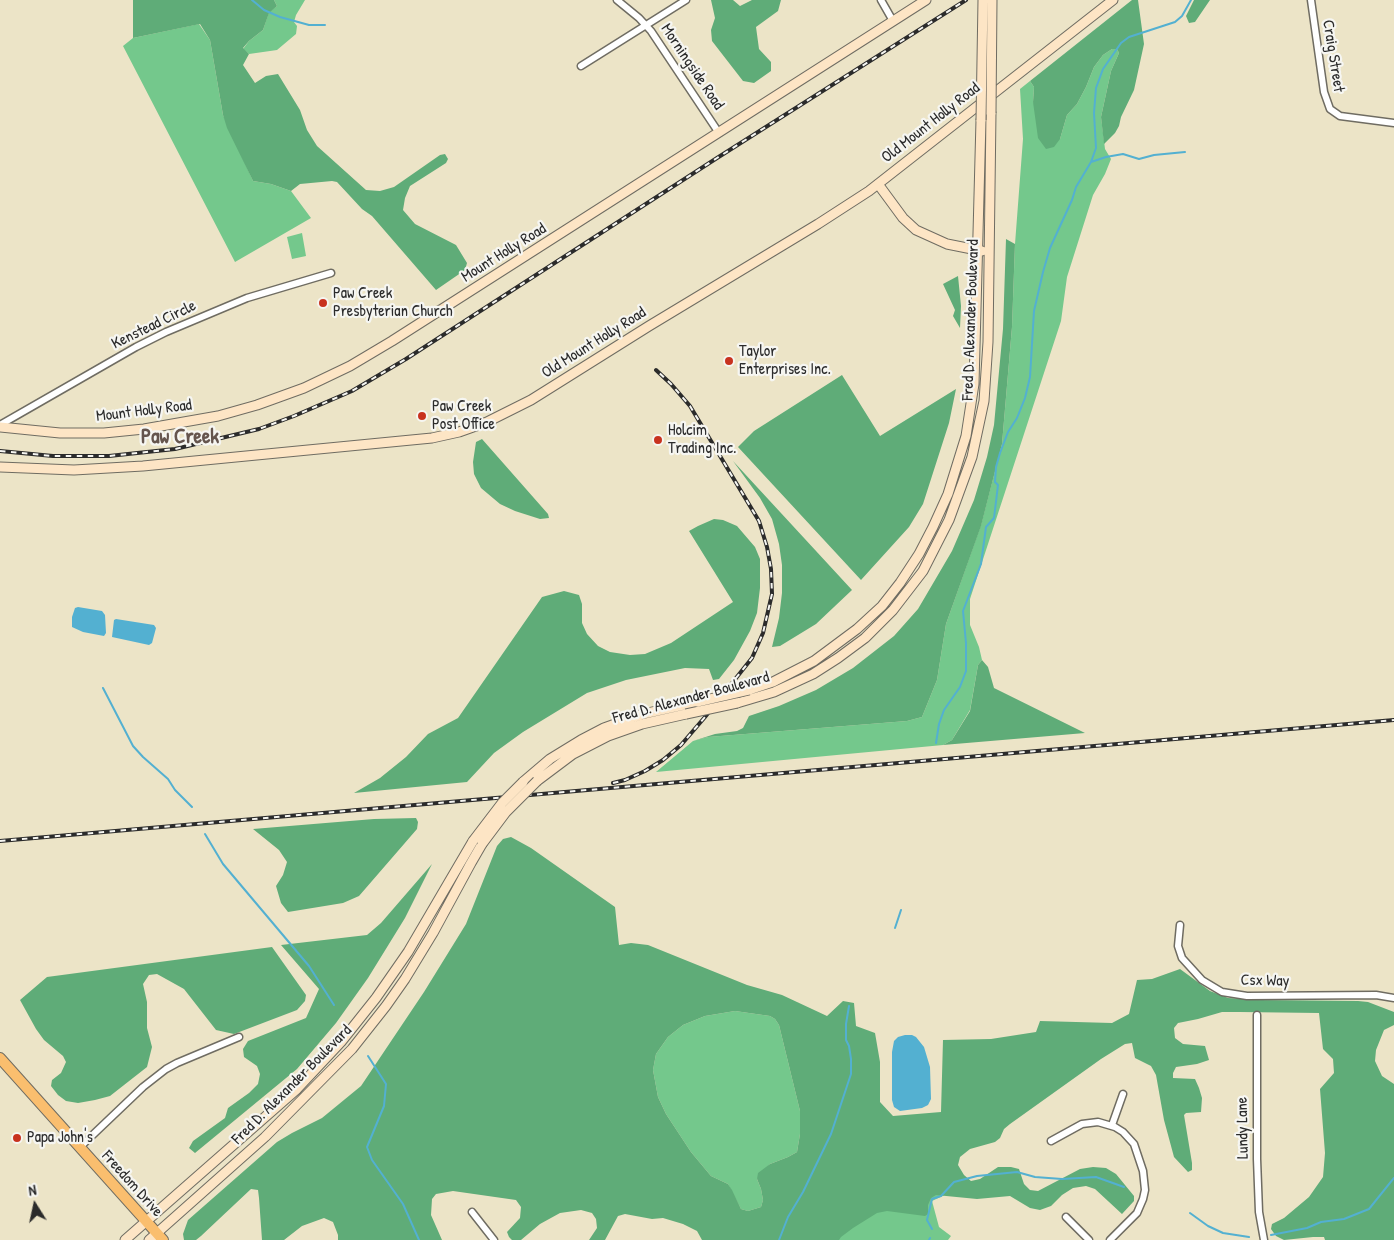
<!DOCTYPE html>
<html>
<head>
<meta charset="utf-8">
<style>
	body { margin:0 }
	#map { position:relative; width:1394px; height:1240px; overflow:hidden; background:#ece4c7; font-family:"Patrick Hand",sans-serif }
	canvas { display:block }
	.north { position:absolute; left:10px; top:1180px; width:50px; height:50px; -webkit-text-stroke:4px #f6f6f2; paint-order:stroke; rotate:350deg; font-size:14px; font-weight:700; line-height:20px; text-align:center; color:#2b2b2b }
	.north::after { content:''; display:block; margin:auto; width:18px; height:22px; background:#2b2b2b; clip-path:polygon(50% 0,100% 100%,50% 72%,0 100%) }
</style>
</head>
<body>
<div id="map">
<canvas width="1394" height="1240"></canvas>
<div class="north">N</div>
</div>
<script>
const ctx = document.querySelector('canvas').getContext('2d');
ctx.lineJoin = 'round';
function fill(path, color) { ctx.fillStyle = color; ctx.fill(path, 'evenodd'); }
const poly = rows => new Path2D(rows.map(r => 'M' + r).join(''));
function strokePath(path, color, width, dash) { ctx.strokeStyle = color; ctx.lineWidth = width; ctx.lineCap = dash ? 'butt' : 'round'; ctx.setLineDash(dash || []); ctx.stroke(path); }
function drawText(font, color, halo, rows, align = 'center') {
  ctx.font = font + ' "Patrick Hand",sans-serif'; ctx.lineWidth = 4.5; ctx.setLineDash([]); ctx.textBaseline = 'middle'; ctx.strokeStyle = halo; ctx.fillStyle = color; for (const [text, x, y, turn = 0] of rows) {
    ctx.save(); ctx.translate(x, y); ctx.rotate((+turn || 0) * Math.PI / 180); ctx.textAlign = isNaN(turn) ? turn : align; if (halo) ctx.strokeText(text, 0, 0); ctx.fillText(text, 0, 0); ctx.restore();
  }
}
fill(poly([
	[274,0,305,0,296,15,294,22,297,26,296,34,277,50,249,54,243,49,249,41,263,30,269,12,277,6],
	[199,24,210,40,223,115,253,181,271,184,291,191,311,218,235,262,123,46,133,38],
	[1112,49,1117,49,1119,53,1111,71,1101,117,1105,149,1111,159,1105,174,1093,195,1067,277,1061,321,970,599,970,625,979,647,982,660,978,665,970,710,952,740,943,745,656,772,693,741,708,737,907,721,922,717,937,680,946,624,981,525,1002,444,1012,327,1015,244,1023,139,1020,89,1030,81,1034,87,1033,102,1060,139,1067,115,1077,104,1086,87,1094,67,1103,55],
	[302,233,306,256,292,259,287,237],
	[735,1011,770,1016,775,1019,779,1025,800,1111,800,1134,797,1152,788,1157,770,1164,757,1179,761,1189,763,1200,761,1207,748,1211,741,1209,728,1184,711,1176,691,1152,666,1114,658,1097,653,1070,656,1054,668,1037,683,1025,705,1016],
	[916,1183,949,1193,932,1201,939,1227,951,1236,948,1240,831,1240]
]), '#74c88c');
fill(poly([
	[133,0,274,0,277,6,269,13,263,30,249,41,243,48,249,54,243,65,255,83,266,76,278,74,300,110,307,130,317,146,366,190,380,191,394,187,440,155,445,154,448,159,446,163,410,186,405,198,403,210,415,224,456,245,467,263,465,270,436,290,372,216,362,209,337,182,332,181,300,184,291,191,271,184,253,181,227,128,223,115,210,40,200,24,133,38],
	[711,0,733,0,740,6,752,0,781,0,778,11,756,27,759,49,771,62,771,71,754,83,743,81,712,41,711,30,715,18],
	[1132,0,1138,0,1144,44,1134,90,1121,117,1119,126,1115,133,1104,144,1101,117,1111,71,1119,53,1117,49,1112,49,1103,55,1094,67,1086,87,1077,104,1067,115,1060,139,1054,147,1046,149,1038,138,1033,102,1034,87,1030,81],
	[1194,0,1210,0,1195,22,1189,23,1186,16],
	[1006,239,1015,244,1012,327,1002,444,981,526,946,624,937,680,922,717,907,721,708,737,693,741,715,734,737,731,743,728,749,716,779,706,816,690,853,668,894,636,918,609,952,551,974,500,987,457,994,425,1003,329],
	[958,276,961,306,960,328,953,316,955,310,943,284],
	[842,375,880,436,956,389,949,423,923,504,909,527,861,580,738,447,754,431],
	[482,439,548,514,549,518,540,519,515,511,500,504,481,488,474,474,473,462,476,442],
	[733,461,852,590,816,624,780,646,772,647,779,618,782,593,782,565,779,544,772,519,760,498],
	[714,519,723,520,737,526,755,547,760,559,760,588,757,613,750,631,734,660,719,679,713,680,709,669,685,668,626,680,587,693,523,732,494,753,467,782,354,793,380,778,406,757,428,734,458,718,542,597,564,591,579,595,582,604,582,623,587,634,598,646,610,652,630,655,645,654,671,643,733,602,689,531,698,526],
	[982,660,988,667,994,688,1085,733,943,745,952,740,970,711,978,665],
	[416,818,418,822,417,829,359,896,343,903,288,912,281,903,276,886,283,875,287,862,279,850,253,829,374,819],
	[511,837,531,848,615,907,619,945,631,943,648,945,747,985,782,995,827,1016,843,1001,854,1003,856,1026,875,1033,880,1062,880,1102,893,1116,941,1112,943,1040,991,1039,1036,1032,1040,1021,1112,1023,1129,1014,1137,980,1152,979,1180,969,1210,991,1228,998,1261,1000,1358,1001,1368,1002,1394,1012,1394,1025,1384,1030,1376,1050,1375,1061,1382,1076,1394,1084,1394,1240,1325,1240,1324,1237,1313,1237,1284,1240,1276,1236,1271,1229,1272,1224,1284,1218,1309,1197,1323,1177,1325,1153,1320,1089,1334,1073,1333,1059,1323,1049,1319,1013,1240,1012,1222,1012,1198,1019,1178,1023,1174,1028,1175,1038,1183,1044,1205,1046,1209,1060,1197,1064,1176,1067,1173,1073,1173,1078,1195,1079,1199,1088,1202,1098,1201,1112,1186,1113,1184,1115,1192,1163,1192,1170,1188,1172,1174,1157,1164,1120,1156,1075,1151,1066,1135,1058,1132,1043,1125,1044,1101,1059,1010,1124,1004,1129,1000,1138,995,1142,970,1149,960,1157,958,1165,964,1175,971,1181,980,1179,998,1167,1011,1167,1019,1169,1024,1184,1030,1190,1038,1191,1080,1169,1093,1167,1106,1168,1116,1174,1134,1196,1134,1201,1122,1214,1095,1189,1086,1186,1073,1188,1062,1195,1051,1206,1040,1210,1030,1208,1010,1196,977,1199,936,1195,931,1198,928,1205,928,1214,925,1216,887,1211,877,1213,853,1228,841,1237,839,1240,702,1240,697,1231,683,1224,663,1218,652,1219,625,1214,618,1216,605,1240,589,1240,597,1228,596,1219,592,1213,581,1210,560,1213,540,1224,521,1240,512,1240,509,1237,507,1232,520,1218,521,1207,516,1200,453,1191,436,1194,432,1199,431,1215,442,1240,338,1240,338,1235,333,1222,324,1218,302,1226,284,1240,262,1240,259,1198,258,1190,251,1189,201,1236,196,1240,184,1240,183,1234,188,1220,277,1142,292,1133,322,1118,361,1086,424,992,466,924,497,846,503,839],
	[735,1011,770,1016,775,1019,779,1025,800,1111,800,1134,797,1152,788,1157,770,1164,758,1173,757,1179,761,1189,763,1200,761,1207,748,1211,741,1209,732,1190,728,1184,711,1176,691,1152,666,1114,658,1097,653,1070,656,1054,668,1037,683,1025,705,1016],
	[432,864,405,918,368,978,336,1023,297,1069,195,1153,189,1148,193,1141,225,1118,228,1108,249,1093,258,1084,260,1074,257,1066,244,1057,243,1049,248,1041,306,1018,319,989,281,945,367,935,381,923],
	[272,947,306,995,305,1001,297,1010,234,1034,216,1030,184,989,157,974,149,975,143,984,147,1002,147,1028,152,1047,147,1067,110,1096,95,1100,78,1103,66,1101,58,1095,51,1086,52,1080,61,1073,66,1062,63,1056,44,1040,36,1029,20,1000,47,977]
]), '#5fac78');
fill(poly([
	[78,607,102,611,105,615,106,633,104,636,83,632,72,627,72,617,75,608],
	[116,619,154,625,156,628,152,643,149,645,112,637,114,620],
	[905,1035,912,1035,916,1037,924,1047,930,1067,931,1099,928,1105,922,1108,900,1111,894,1107,892,1100,892,1052,894,1041,898,1037]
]), '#53b0d1');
strokePath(poly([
	[252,0,264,10,280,17,309,25,325,25],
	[1091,162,1106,157,1123,154,1139,159,1154,155,1185,152],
	[103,688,133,746,143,757,168,779,175,790,192,807],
	[936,743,939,724,944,710,960,687,966,671,966,643,963,611,981,564,986,527,994,518,998,485,995,482,996,467,1000,453,1008,432,1017,418,1025,398,1030,377,1034,311,1043,272,1050,248,1072,200,1076,187,1091,162,1096,148,1094,113,1096,88,1103,69,1121,43,1129,37,1175,22,1182,16,1191,0],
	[205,834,223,864,309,966,334,1005],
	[895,928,901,910],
	[368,1056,386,1084,384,1106,367,1147,372,1160,403,1204,419,1240],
	[1190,1213,1208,1226,1223,1233,1249,1237],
	[932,1229,927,1220,932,1199,941,1196,954,1182,977,1176,1017,1172,1035,1177,1062,1179,1096,1177,1124,1187],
	[1271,1235,1307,1228,1321,1222,1344,1219,1369,1209,1394,1178],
	[779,1240,788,1217,803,1192,831,1134,851,1074,851,1059,849,1046,846,1040,846,1024,849,1006],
	[929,1240,930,1238]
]), '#53b0d1', 2);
const street = poly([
	[617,0,639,18,651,31,719,133],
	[881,0,893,21],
	[1311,0,1324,92,1330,109,1340,116,1394,123],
	[581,66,686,0],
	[0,425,136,347,166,332,247,298,331,273],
	[1180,925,1178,946,1182,958,1202,980,1222,992,1247,996,1376,995,1394,998],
	[1257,1015,1257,1159,1259,1212,1264,1240],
	[1112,1125,1123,1094],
	[1051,1141,1082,1124,1098,1122,1115,1127,1123,1132,1134,1144,1143,1171,1145,1190,1143,1199,1137,1213,1110,1240],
	[80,1147,143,1087,166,1069,177,1063,239,1037],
	[472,1212,494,1240],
	[1066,1217,1089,1240]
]);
const secondary = poly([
	[878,184,903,218,916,230,947,244,982,251],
	[0,427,60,433,104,433,144,429,218,416,257,405,304,388,350,366,392,341,926,0],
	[0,467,74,470,143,466,432,438,459,432,487,422,531,400,649,326,818,224,869,191,1113,0],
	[749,690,773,682,814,661,857,629,882,606,900,583,919,554,933,527,948,494,966,436,974,384,981,120],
	[737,703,774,692,813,674,838,658,865,638,893,610,923,571,949,520,972,457,984,401,988,342,991,113],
	[537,781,573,754,608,736,642,724,686,714],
	[523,782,550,759,581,740,604,728,643,714,697,702],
	[125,1240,297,1089,341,1042,376,998,408,952,473,841],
	[149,1240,265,1137,352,1049,386,1006,405,979,433,933,471,863,482,844]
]);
const primary = poly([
	[0,1058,163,1240]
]);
strokePath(street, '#6f6c62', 9);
strokePath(secondary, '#6f6c62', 11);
strokePath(primary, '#6f6c62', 12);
strokePath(street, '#fff', 6);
strokePath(secondary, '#fde5c5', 9);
strokePath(primary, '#fabe6e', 10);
const rail = poly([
	[0,451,53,456,109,456,175,449,259,429,294,416,352,391,406,359,717,158,966,0],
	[613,783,625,780,645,771,663,760,681,745,705,717,752,658,763,633,772,594,771,569,767,547,759,521,690,406,671,384,656,370],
	[0,841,1394,720]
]);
strokePath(rail, '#2b2b2b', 4);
strokePath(rail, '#f6f6f2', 2, [5.5]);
const secondaryBridge = poly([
	[991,113,992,0],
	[981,120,983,0],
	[697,702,749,690],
	[686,714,737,703],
	[473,841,502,803,523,782],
	[482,844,506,812,537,781]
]);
strokePath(secondaryBridge, '#6f6c62', 11, []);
strokePath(secondaryBridge, '#fde5c5', 9);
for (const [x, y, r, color] of [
	[323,303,5,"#c8321e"],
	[729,361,5,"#c8321e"],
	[422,416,5,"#c8321e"],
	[658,440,5,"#c8321e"],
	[17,1138,5,"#c8321e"]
]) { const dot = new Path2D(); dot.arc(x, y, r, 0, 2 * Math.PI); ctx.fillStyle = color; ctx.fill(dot); strokePath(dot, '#f6f6f2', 2); }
drawText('16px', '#2b2b2b', '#f6f6f2', [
	["Craig Street",1333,56,81],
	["Morningside Road",692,67,56],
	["Old Mount Holly Road",931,123,-38],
	["Mount Holly Road",504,253,-32],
	["Fred D. Alexander Boulevard",971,320,-88],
	["Kenstead Circle",154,325,-26],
	["Old Mount Holly Road",594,343,-32],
	["Mount Holly Road",144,411,-7],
	["Fred D. Alexander Boulevard",691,698,-15],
	["Csx Way",1265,981,1],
	["Fred D. Alexander Boulevard",292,1085,-45],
	["Lundy Lane",1243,1128,-91],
	["Freedom Drive",132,1184,48]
]);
drawText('16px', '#2b2b2b', '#f6f6f2', [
	["Paw Creek",333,294],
	["Presbyterian Church",333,312],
	["Taylor",739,352],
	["Enterprises Inc.",739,370],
	["Paw Creek",432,407],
	["Post Office",432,425],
	["Holcim",668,431],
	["Trading Inc.",668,449],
	["Papa John's",27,1138]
], 'left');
drawText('bold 21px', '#65554e', '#f6f6f2', [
	["Paw Creek",180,437]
]);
</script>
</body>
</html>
